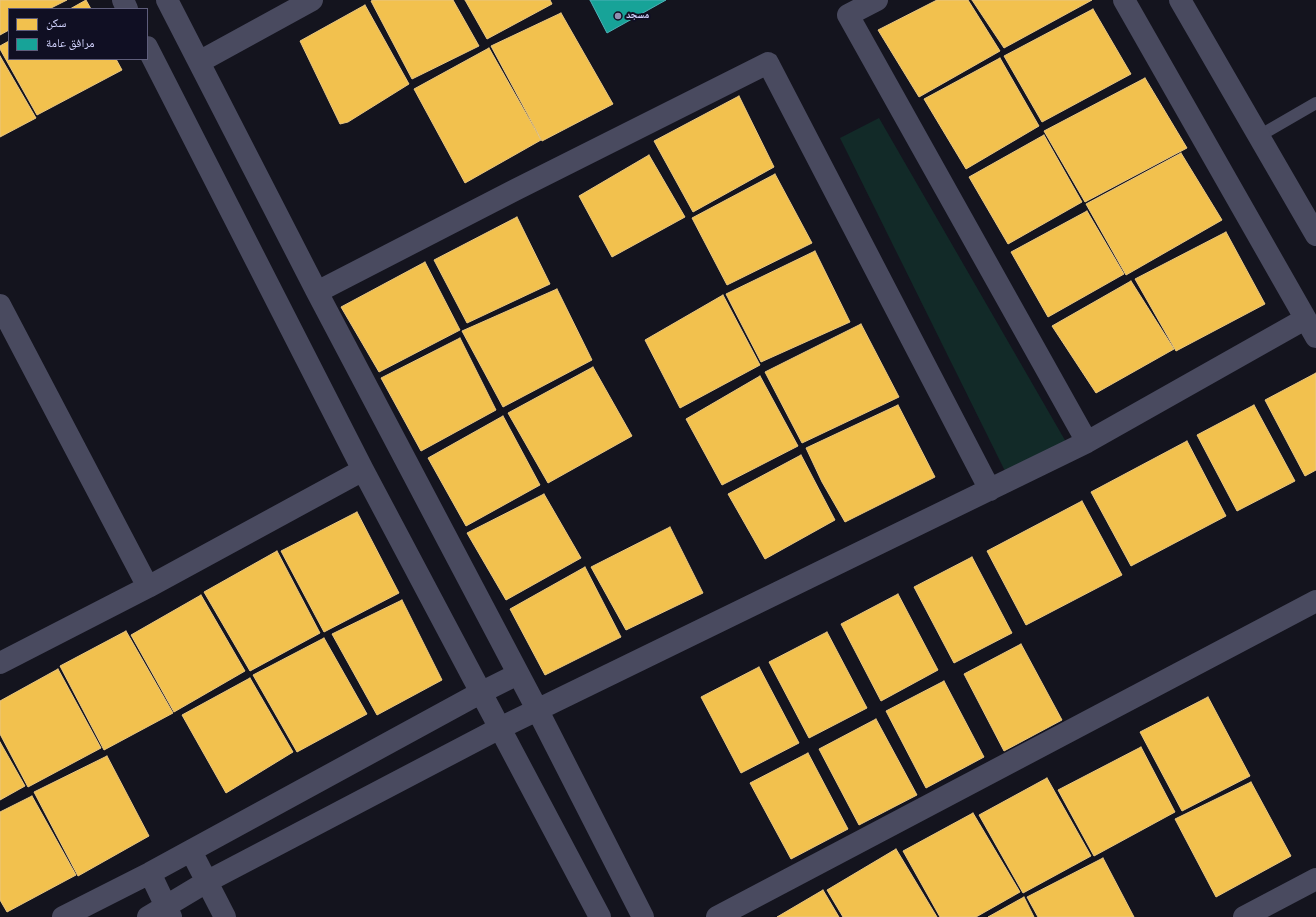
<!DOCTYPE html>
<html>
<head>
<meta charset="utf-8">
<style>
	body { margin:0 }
	#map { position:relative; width:1316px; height:917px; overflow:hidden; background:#14141e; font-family:"Titillium Web","Noto Naskh Arabic",sans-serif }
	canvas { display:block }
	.legend { position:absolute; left:8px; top:8px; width:140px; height:52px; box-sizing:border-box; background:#100f23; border:1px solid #5e5d7b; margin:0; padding:5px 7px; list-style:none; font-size:12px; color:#d2d3fe }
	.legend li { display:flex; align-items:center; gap:8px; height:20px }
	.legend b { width:20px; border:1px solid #5e5d7b }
</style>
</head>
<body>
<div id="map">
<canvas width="1316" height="917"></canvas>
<ul class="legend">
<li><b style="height:11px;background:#f2c14e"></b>سكن</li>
<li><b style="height:11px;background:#17a398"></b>مرافق عامة</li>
</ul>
</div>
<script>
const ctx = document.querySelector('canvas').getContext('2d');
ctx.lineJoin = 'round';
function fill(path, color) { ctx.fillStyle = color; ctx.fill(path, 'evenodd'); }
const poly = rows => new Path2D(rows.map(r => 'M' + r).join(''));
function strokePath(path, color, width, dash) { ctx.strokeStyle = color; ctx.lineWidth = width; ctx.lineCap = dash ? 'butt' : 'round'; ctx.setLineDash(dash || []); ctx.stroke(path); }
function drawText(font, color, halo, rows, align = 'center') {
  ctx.font = font + ' "Titillium Web","Noto Naskh Arabic",sans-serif'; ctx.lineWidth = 4; ctx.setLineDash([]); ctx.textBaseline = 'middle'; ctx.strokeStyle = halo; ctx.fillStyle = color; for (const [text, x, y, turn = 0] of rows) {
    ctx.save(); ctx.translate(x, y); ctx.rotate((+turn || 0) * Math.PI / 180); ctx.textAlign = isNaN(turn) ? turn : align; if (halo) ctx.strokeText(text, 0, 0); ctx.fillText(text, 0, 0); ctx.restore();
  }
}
fill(poly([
	[879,118,1066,442,1006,473,840,138]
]), '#122a28');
const homes = poly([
	[0,0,67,0,49,9,9,9,9,30,0,35,0,0],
	[86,0,91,9,70,9,86,0],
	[373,0,453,0,479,46,412,79,371,1,373,0],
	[465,0,550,0,552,4,487,39,465,0],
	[937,0,968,0,1000,51,919,97,878,30,937,0],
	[972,0,1092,0,1004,48,972,0],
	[365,5,409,84,348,122,340,124,300,41,365,5],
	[1093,9,1131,74,1042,122,1004,56,1093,9],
	[561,13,613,104,542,141,491,46,561,13],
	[9,41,9,59,116,59,122,70,37,115,0,49,0,46,9,41],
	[489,48,541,140,465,183,414,89,489,48],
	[0,56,36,118,0,137,0,56],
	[1000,58,1039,126,966,169,924,99,1000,58],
	[1145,78,1187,148,1085,202,1044,131,1145,78],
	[739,96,774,167,693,212,654,141,739,96],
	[1044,135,1082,202,1008,244,969,177,1044,135],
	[1181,153,1222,220,1126,275,1086,204,1181,153],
	[649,155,685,217,612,257,579,196,649,155],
	[775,174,812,243,727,285,692,218,775,174],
	[1087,211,1124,274,1048,317,1011,252,1087,211],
	[517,217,550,284,467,323,434,260,517,217],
	[1226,232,1265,304,1176,351,1135,279,1226,232],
	[815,251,850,322,761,362,726,294,815,251],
	[425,262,460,330,379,372,341,307,425,262],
	[1131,281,1174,349,1096,393,1052,326,1131,281],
	[557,289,592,360,503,407,462,331,557,289],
	[723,295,760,365,680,408,645,340,723,295],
	[861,324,899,397,802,443,765,372,861,324],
	[460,338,496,410,421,451,381,378,460,338],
	[593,367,632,436,548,483,508,413,593,367],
	[1316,373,1316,470,1305,476,1265,400,1316,373],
	[760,376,798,446,722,485,686,419,760,376],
	[898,405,935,477,845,522,822,482,806,448,898,405],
	[1254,405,1295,481,1237,511,1197,435,1254,405],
	[503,416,540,485,466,526,428,458,503,416],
	[1187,441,1226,516,1131,566,1091,492,1187,441],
	[801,455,835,520,765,559,728,494,801,455],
	[544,494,581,558,506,600,467,533,544,494],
	[1082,501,1122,575,1026,625,987,551,1082,501],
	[357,512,399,593,324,632,281,551,357,512],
	[670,527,703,593,626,630,591,567,670,527],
	[277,551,320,633,250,671,204,592,277,551],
	[972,557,1012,633,954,663,914,587,972,557],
	[585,567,621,637,545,675,510,609,585,567],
	[898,594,938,670,881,701,841,624,898,594],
	[201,595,245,671,174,712,131,635,201,595],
	[402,600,442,680,377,715,332,634,402,600],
	[126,631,173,713,104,750,60,666,126,631],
	[827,632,867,708,809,738,769,662,827,632],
	[324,638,367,714,297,752,253,675,324,638],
	[1021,644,1062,720,1004,751,964,674,1021,644],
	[759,667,799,743,741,773,701,697,759,667],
	[58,669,101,748,28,787,0,734,0,701,58,669],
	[250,678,293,752,226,793,182,715,250,678],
	[944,681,984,757,926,788,886,711,944,681],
	[1208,697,1250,776,1182,811,1140,732,1208,697],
	[876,719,917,795,859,825,819,749,876,719],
	[0,742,25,786,0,800,0,742],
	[1141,747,1175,812,1094,856,1058,790,1141,747],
	[808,753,848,829,791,859,750,783,808,753],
	[107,756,149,836,78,876,34,792,107,756],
	[1047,778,1091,856,1023,893,979,815,1047,778],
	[1251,782,1291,856,1216,897,1175,819,1251,782],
	[32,796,76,875,7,912,0,900,0,812,32,796],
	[973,813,1020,892,976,917,940,917,903,851,973,813],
	[896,849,937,917,843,917,827,890,896,849],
	[1103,858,1134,917,1038,917,1027,897,1103,858],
	[823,890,839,917,777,917,823,890],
	[1024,897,1034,917,988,917,1024,897]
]);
fill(homes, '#f2c14e');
strokePath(homes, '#e8c683', 1);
const public = poly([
	[590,0,666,0,607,33,590,0]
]);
fill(public, '#17a398');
strokePath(public, '#4fb1b7', 1);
strokePath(poly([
	[1259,136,1316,103]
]), '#494a5f', 12);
strokePath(poly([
	[123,0,127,9],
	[167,0,317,292,538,711,643,917],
	[877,0,848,15,1087,442],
	[1124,0,1316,337],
	[1180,0,1316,235],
	[147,47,363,470,600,917],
	[199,62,312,0],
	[317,292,515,190,768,63,990,490],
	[0,305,148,587],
	[0,663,148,587,363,470],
	[191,851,225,917],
	[150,873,171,917],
	[63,917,150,873,480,693,518,674],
	[148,917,208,881,500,728,1087,442,1305,319],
	[717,917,1316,601],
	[1244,917,1316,879]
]), '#494a5f', 22);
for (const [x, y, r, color] of [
	[618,16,4,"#9090b0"]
]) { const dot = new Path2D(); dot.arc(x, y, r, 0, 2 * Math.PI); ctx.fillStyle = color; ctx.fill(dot); strokePath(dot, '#100f23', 1.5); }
drawText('bold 10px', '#d2d3fe', '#100f23', [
	["مسجد",626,16]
], 'left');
</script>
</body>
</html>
